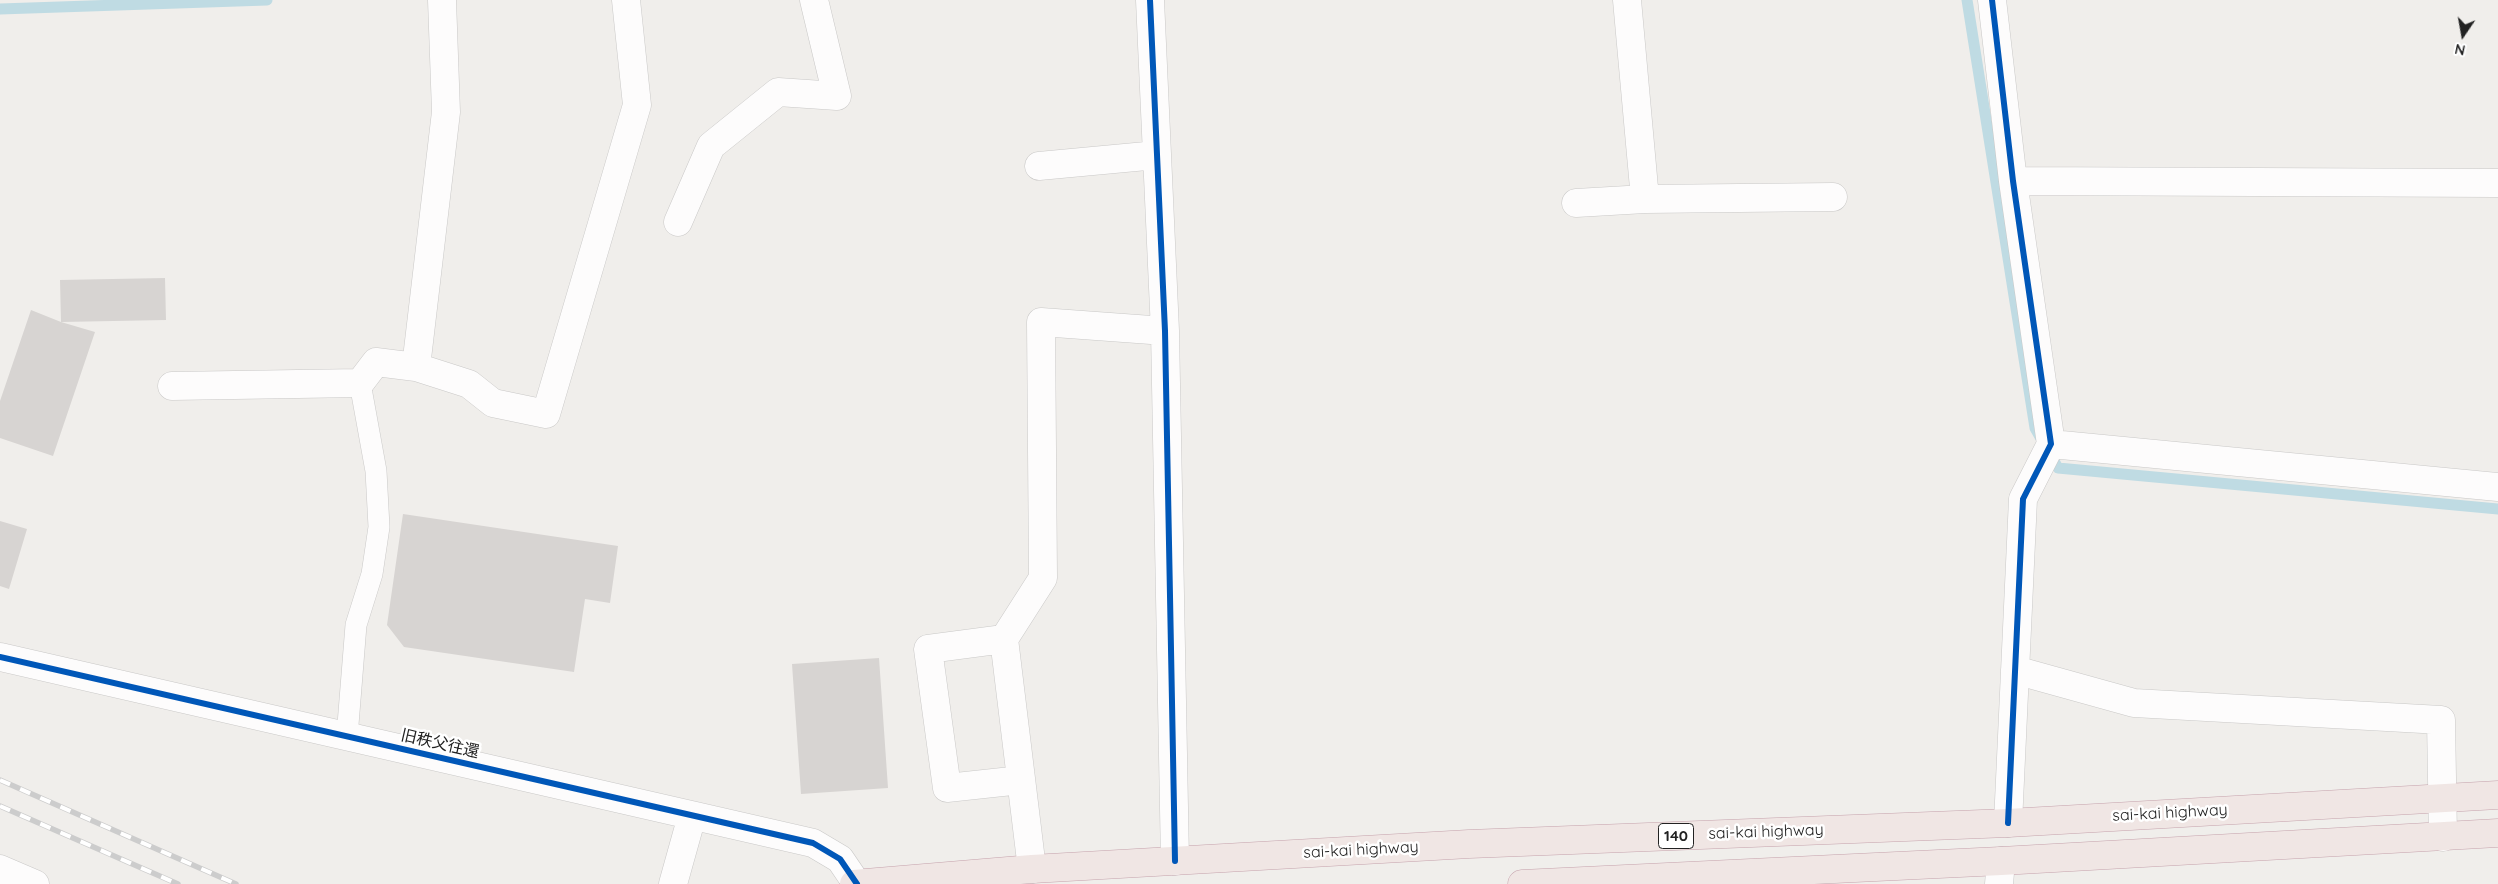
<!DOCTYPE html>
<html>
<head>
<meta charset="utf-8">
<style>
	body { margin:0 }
	#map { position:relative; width:2498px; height:884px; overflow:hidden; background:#f0eeeb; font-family:Quicksand,sans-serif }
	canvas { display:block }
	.north { position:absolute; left:2438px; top:10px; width:50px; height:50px; -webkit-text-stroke:4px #fff; paint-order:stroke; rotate:192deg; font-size:14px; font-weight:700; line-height:20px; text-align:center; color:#222 }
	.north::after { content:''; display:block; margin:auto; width:18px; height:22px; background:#222; clip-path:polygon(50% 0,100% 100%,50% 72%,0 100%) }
</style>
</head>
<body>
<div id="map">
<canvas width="2498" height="884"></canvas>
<div class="north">N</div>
</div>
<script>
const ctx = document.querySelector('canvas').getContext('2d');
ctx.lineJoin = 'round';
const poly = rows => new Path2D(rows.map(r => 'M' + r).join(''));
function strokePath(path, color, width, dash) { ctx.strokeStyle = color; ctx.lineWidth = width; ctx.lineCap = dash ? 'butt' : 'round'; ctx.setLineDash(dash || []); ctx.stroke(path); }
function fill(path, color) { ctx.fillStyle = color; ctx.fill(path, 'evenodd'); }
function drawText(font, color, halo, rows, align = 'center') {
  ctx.font = font + ' Quicksand,"Noto Sans JP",sans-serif'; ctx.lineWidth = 5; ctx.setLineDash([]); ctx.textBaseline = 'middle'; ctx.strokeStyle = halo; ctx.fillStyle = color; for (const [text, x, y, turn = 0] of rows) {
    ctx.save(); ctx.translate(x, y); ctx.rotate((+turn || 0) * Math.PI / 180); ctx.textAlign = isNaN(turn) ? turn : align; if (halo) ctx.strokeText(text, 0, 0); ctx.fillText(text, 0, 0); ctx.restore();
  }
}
strokePath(poly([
	[1967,0,2035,428,2058,468,2498,509],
	[0,9,267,0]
]), '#bfdbe3', 11);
fill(poly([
	[165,278,166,320,61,322,95,332,53,456,0,438,0,401,31,310,61,322,60,280],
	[403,514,618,546,610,603,585,599,574,672,404,647,387,625],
	[0,521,27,529,9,589,0,586],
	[879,658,888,788,801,794,792,664]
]), '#d7d4d2');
const service = poly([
	[347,737,356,625,372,574,379,527,376,471,360,383]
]);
const minor = poly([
	[1150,0,1165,331,1175,861],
	[1627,0,1645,199,1833,197],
	[1992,0,2013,181,2051,444,2023,499,2008,823],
	[1039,166,1157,155],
	[2013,181,2498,183],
	[1576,203,1645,199],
	[678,222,711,146,778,92,837,96,814,0],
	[416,367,446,112,442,0],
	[172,386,360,383,376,362,416,367,469,384,493,403,546,414,637,105,626,0],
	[2051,444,2498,487],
	[1004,639,928,649,947,788,1021,780],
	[2015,670,2134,703,2441,720,2443,837],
	[0,869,35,884],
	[1032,869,1004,639,1043,578,1041,322,1165,331],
	[1999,884,2001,861]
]);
const tertiary = poly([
	[0,657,813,843,840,859,857,884],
	[673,884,692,816]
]);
const trunk = poly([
	[854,884,1032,869,1469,844,2008,823,2498,795],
	[1522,884,2001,861,2498,833]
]);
strokePath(service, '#c9c8c7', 22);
strokePath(minor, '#c9c8c7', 29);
strokePath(tertiary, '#c9c8c7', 29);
strokePath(trunk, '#c5a2ac', 29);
strokePath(service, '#fdfcfc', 21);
strokePath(minor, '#fdfcfc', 28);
strokePath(tertiary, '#fdfcfc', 28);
strokePath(trunk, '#f0e6e4', 28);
const rail = poly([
	[0,780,236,884],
	[0,806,178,884]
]);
strokePath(rail, '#ccc', 5.5);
strokePath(rail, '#fff', 4, [11]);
strokePath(poly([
	[1150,0,1165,331,1175,861],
	[1992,0,2013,181,2051,444,2023,499,2008,823],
	[0,657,813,843,840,859,857,884]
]), '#0057b8', 6);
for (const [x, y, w] of [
	[1676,836,35]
]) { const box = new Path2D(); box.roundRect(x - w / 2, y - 12.5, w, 25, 4); ctx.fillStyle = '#fff'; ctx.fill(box); strokePath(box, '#222', 1); }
drawText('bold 15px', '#222', null, [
	["140",1676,836]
]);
drawText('16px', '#222', '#fff', [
	["旧秩父往還",440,744,13],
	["sai-kai highway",2170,813,-3],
	["sai-kai highway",1766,832,-2],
	["sai-kai highway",1361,850,-3]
]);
</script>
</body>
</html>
